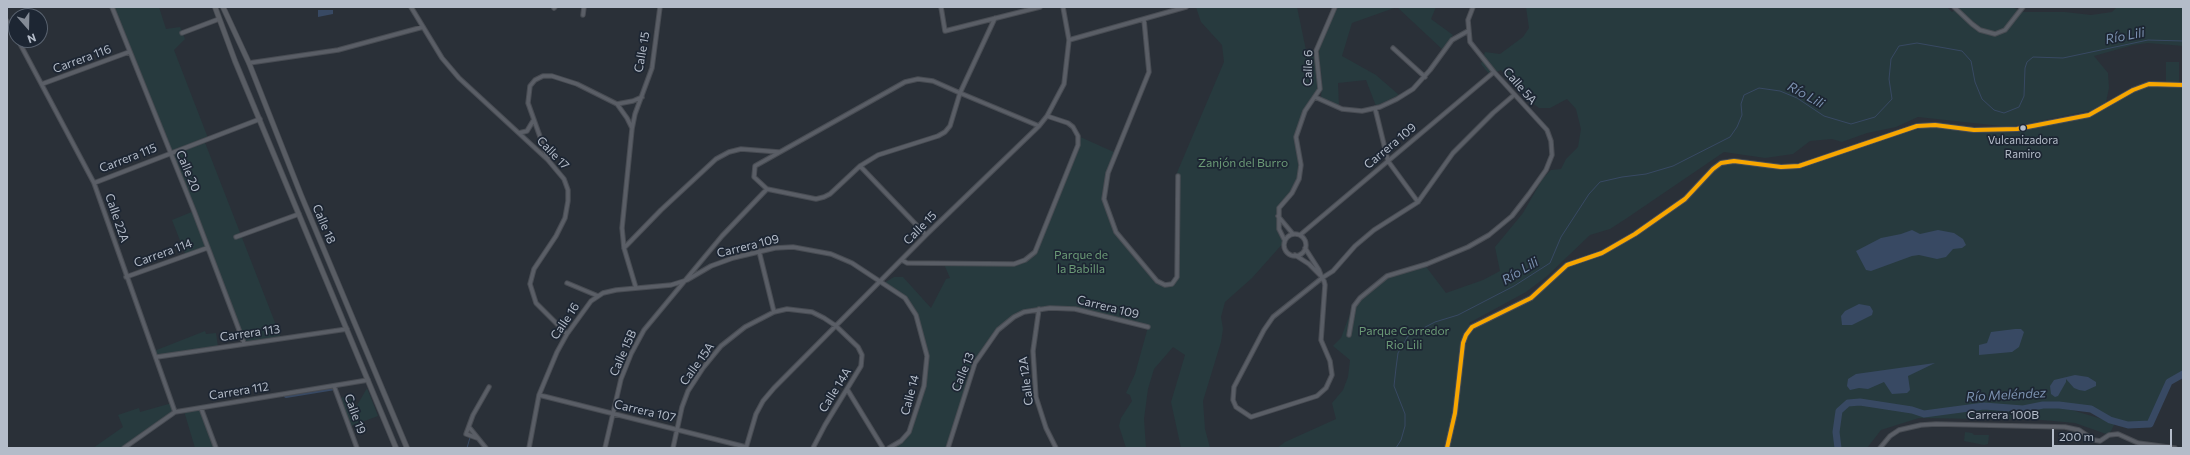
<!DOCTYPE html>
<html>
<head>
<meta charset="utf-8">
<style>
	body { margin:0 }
	#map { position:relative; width:2190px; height:455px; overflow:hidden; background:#2a3038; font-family:Commissioner,sans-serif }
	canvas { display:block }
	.frame { position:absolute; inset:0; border:8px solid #b4bcc9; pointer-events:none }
	.north { position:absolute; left:8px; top:8px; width:40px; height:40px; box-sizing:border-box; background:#1d2633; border:1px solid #59626f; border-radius:50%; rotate:160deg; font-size:11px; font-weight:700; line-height:16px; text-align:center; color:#b4bcc9 }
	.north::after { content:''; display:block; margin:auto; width:14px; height:18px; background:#848b96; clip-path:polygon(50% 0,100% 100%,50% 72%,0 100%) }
	.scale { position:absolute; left:2052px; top:429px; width:120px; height:18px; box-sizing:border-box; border:2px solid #b4bcc9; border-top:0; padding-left:5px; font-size:12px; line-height:14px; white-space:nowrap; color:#b4bcc9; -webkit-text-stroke:3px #1d2633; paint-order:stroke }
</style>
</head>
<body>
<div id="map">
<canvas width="2190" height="455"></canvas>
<div class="frame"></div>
<div class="north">N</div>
<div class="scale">200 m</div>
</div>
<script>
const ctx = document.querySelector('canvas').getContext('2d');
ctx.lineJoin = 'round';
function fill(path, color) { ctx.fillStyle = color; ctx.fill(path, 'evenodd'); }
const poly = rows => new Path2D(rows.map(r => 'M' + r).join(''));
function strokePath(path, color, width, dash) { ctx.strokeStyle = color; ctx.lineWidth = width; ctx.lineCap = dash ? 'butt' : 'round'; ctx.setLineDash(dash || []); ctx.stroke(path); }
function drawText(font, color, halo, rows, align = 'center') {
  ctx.font = font + ' Commissioner,sans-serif'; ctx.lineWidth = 3.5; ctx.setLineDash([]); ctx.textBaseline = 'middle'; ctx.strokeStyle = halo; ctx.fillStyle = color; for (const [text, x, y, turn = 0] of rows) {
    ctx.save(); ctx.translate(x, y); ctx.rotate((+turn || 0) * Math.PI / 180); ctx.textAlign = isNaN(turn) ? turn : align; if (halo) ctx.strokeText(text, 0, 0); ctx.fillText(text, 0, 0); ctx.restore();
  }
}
fill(poly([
	[112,7,159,7,166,29,180,27,185,39,174,50,208,138,204,140,281,338,244,343,207,248,186,256,172,220,194,211],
	[1196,7,1297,7,1307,55,1317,57,1320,89,1305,111,1296,138,1301,165,1296,186,1281,204,1278,223,1285,241,1252,278,1225,302,1221,317,1223,329,1221,342,1203,401,1205,429,1210,448,1181,448,1171,402,1185,355,1173,347,1154,369,1148,389,1144,419,1146,448,1126,448,1119,426,1121,418,1132,401,1130,395,1126,393,1135,374,1148,327,1075,309,1039,309,1014,317,998,330,975,363,948,448,889,448,901,441,909,432,926,372,925,342,910,304,884,283,894,277,903,277,931,308,946,279,950,278,944,264,1014,264,1025,260,1035,252,1076,153,1078,136,1116,153,1108,173,1104,199,1116,232,1157,281,1165,285,1172,284,1177,277,1178,176,1176,175,1224,62,1222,45,1201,22],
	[1337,7,1436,7,1431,19,1453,35,1443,50,1397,7,1352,23,1342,56,1376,75,1399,95,1376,106,1366,80,1338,83,1339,106,1321,98,1322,80,1318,50],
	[1526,7,1947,7,1952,12,1959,7,2011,7,2024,12,2065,12,2091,15,2112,12,2117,7,2183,7,2183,46,2148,43,2133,45,2094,56,2108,73,2109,88,2106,102,2093,110,2010,127,1918,117,1896,127,1867,133,1842,142,1832,139,1810,141,1793,154,1765,158,1724,152,1627,218,1610,229,1590,235,1546,277,1526,292,1469,323,1472,327,1524,302,1567,265,1619,245,1685,199,1713,169,1724,162,1790,167,1926,125,1997,131,2079,118,2145,85,2183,85,2183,374,2169,382,2150,424,2128,425,2110,420,2091,409,2055,405,2115,423,2109,435,2075,423,2042,420,1919,418,1881,430,1867,448,1277,448,1285,442,1336,419,1332,403,1343,390,1348,377,1350,360,1333,346,1341,338,1354,303,1382,280,1424,264,1446,293,1483,280,1500,271,1495,247,1523,213,1543,178,1551,170,1561,169,1566,159,1578,147,1581,129,1576,109,1567,99,1550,108,1539,108,1523,96,1501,70,1490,75,1481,64,1485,52,1500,54,1523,37,1529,28],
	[2166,62,2179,62,2179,82,2166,82],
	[205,331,206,334,216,333,218,347,157,357,154,351],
	[367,388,378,416,351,426,340,397,352,399,355,409],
	[172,403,175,412,124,448,93,448,123,427,118,415,139,408,140,412],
	[201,408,216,448,195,448,184,411],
	[1965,432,1972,433,1974,435,1989,435,1988,444,1984,445,1964,441]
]), '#273a3e');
fill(poly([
	[318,10,333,10,333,14,318,17],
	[1912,230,1920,234,1938,230,1954,233,1963,239,1966,245,1962,248,1953,249,1946,257,1937,259,1919,255,1912,256,1871,271,1866,270,1856,251,1881,238,1901,234],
	[1859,304,1870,306,1873,311,1872,315,1852,325,1842,325,1841,316,1845,311],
	[2015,329,2021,329,2024,332,2019,347,2012,352,1979,355,1979,345,1987,343,1991,332],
	[1935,363,1908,376,1910,390,1907,393,1892,394,1884,382,1868,389,1859,388,1850,390,1847,386,1848,379,1856,374],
	[2075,375,2088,377,2096,382,2096,386,2085,391,2079,390,2074,388,2066,379,2066,382,2058,396,2055,397,2051,394,2050,386,2054,380]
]), '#384963');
strokePath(poly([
	[467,448,471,434],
	[1327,448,1342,448],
	[1396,448,1401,440,1405,426,1405,414,1394,386,1396,368,1398,353,1408,336,1435,322,1458,315,1514,286,1550,263,1561,237,1589,194,1600,182,1622,177,1646,174,1673,166,1730,137,1737,127,1742,115,1741,104,1744,95,1759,88,1780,91,1797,98,1824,116,1851,124,1875,117,1892,99,1889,79,1891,59,1899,46,1917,43,1962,51,1971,61,1975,82,1982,99,1994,110,2004,113,2019,107,2024,96,2025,68,2027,62,2033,57,2063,58,2148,40,2183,41]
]), '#384963', 1);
strokePath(poly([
	[286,396,335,388]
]), '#384963', 4);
strokePath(poly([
	[1838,448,1836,432,1839,411,1848,403,1860,402,1912,410,1924,414,1984,406,2023,409,2043,405,2059,405,2091,409,2110,420,2128,425,2150,424,2169,382,2183,374]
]), '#384963', 7);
const minor = poly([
	[112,7,194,211,244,343],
	[411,7,442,58,459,78,548,160,564,179,568,190,568,201,565,218,556,236,534,269,530,284,536,303,567,334],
	[941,7,945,31,1040,7],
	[1954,7,1972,24,1980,30,1995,34,2005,30,2023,7],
	[554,8,555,7],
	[583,15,584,7],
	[995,18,960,93,950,126,945,132,938,136,878,155,860,166,830,194,824,197,816,199,767,189,754,177,755,166,905,82,918,79,933,81,960,93,1039,126],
	[1144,20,1149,72,1108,173,1104,199,1116,232,1157,281,1165,285,1172,284,1177,277,1178,176],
	[7,21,16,37],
	[182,33,219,19],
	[18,40,94,183,175,412],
	[1069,40,1186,7],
	[1393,48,1425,77],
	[249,63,338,50,423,27],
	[42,84,129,52],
	[1315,97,1342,109,1362,111,1380,107,1397,99,1413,89,1430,70,1452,40,1468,31],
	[617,104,633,101,642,97],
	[1375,108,1388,161,1418,202],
	[519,133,527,131,533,121],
	[548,159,528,103,530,86,535,80,543,76,552,76,577,84,617,104,627,118,632,128],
	[860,166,926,235],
	[94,183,260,119],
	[1278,216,1293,234],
	'1284 245a11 11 0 1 1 22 0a11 11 0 1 1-22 0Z',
	[1300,235,1494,72],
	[236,237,299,214],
	[1285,241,1279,229,1279,208,1292,193,1299,179,1301,165,1296,137,1305,111,1320,89,1316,51,1335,7],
	[624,248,661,210,716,159,729,152,741,149,779,152],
	[1305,248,1319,270,1322,278,1324,281,1325,285,1321,340,1330,361,1332,375,1326,388,1317,396,1251,417,1236,407,1233,400,1234,387,1264,330,1273,317,1322,278,1333,271,1355,246,1374,230,1418,202,1453,153,1493,113,1514,95],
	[759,251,774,312],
	[1295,255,1309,264,1320,275],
	[902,260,907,263,1014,264,1025,260,1035,252,1078,145,1078,136,1073,127,1068,123,1047,116],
	[126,277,207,248],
	[567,283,598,296],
	[636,288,624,248,622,228,632,129,635,114,652,68,660,7],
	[1039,309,1033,351,1036,397,1046,428,1056,448],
	[1349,335,1354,306,1360,298,1387,276,1427,264,1468,247,1489,235,1512,216,1529,194,1546,170,1552,155,1551,141,1547,130,1494,72,1470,42,1468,20,1473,7],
	[157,357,347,329],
	[334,386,357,448],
	[847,389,883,448],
	[539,395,746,447],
	[201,408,216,448],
	[469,427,486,448],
	[477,438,466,434,473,415,489,387],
	[124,448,175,412,368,380],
	[529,448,539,395,557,352,567,334,591,301,603,293,616,290,671,285,687,280,711,266,733,258,775,248,793,247,831,254,852,263,905,298,916,315,927,356,924,386,909,432,901,441,889,448],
	[605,448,621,379,631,354,644,330,722,236,767,189],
	[673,448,682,407,688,391,703,368,721,346,745,327,774,312,787,309,812,312,824,318,836,326,858,347,862,355,861,366,825,425,813,448],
	[746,448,756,414,763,401,774,388,926,235,1039,126,1047,116,1064,84,1069,40,1063,7],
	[948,448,975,363,998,330,1014,317,1024,312,1050,308,1075,309,1148,327],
	[1880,448,1890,436,1899,430,1921,425,1936,424,2065,427,2079,430,2094,440,2100,441,2109,435,2118,434,2138,443,2175,448]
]);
const tertiary = poly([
	[1447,448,1455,413,1463,343,1466,335,1472,327,1531,298,1567,265,1602,253,1635,234,1685,199,1713,169,1721,163,1734,161,1781,167,1799,166,1917,126,1935,125,1974,130,2017,129,2089,115,2133,90,2149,84,2183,85]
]);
const secondary = poly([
	[215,7,235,61,396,448],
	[223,7,249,63,301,195,407,448]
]);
strokePath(minor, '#484c53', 5.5);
strokePath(tertiary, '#484c53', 6);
strokePath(secondary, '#484c53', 6);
strokePath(minor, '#5a5e66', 3.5);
strokePath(tertiary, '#5a5e66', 4);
strokePath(secondary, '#595d64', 4.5);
strokePath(poly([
	[1447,448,1455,413,1463,343,1466,335,1472,327,1531,298,1567,265,1602,253,1635,234,1685,199,1713,169,1721,163,1734,161,1781,167,1799,166,1917,126,1935,125,1974,130,2017,129,2089,115,2133,90,2149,84,2183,85]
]), '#f7a600', 4);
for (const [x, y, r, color] of [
	[2023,128,3.5,"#b4bcc9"]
]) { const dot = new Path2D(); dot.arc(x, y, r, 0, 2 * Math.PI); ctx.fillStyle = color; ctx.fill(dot); strokePath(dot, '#1d2633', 1.5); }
drawText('11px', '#b4bcc9', '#1d2633', [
	["Vulcanizadora",2023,140],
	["Ramiro",2023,154]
]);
drawText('12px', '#b4bcc9', '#1d2633', [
	["Calle 15",642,52,-80],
	["Carrera 116",82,59,-20],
	["Calle 6",1308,68,-89],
	["Calle 5A",1520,86,49],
	["Carrera 109",1390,146,-40],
	["Calle 17",553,153,46],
	["Carrera 115",128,158,-21],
	["Calle 20",188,171,67],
	["Calle 22A",117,218,71],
	["Calle 18",324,224,67],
	["Calle 15",920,228,-45],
	["Carrera 109",748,246,-14],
	["Carrera 114",163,253,-20],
	["Carrera 109",1108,307,14],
	["Calle 16",565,321,-56],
	["Carrera 113",250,333,-8],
	["Calle 15B",623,353,-66],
	["Calle 15A",697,364,-54],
	["Calle 13",963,372,-68],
	["Calle 12A",1026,381,-97],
	["Calle 14A",835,390,-58],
	["Carrera 112",239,391,-9],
	["Calle 14",910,395,-75],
	["Carrera 107",645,411,13],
	["Calle 19",355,414,70],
	["Carrera 100B",2003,415]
]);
drawText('12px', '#6b9a76', '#1d2633', [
	["Zanjón del Burro",1243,163],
	["Parque de",1081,255],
	["la Babilla",1081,269],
	["Parque Corredor",1404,331],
	["Rio Lili",1404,345]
]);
drawText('italic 13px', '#7c92b1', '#1d2633', [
	["Río Lili",2125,36,-11],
	["Río Lili",1806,95,29],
	["Río Lili",1520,271,-31],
	["Río Meléndez",2006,395,-3]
]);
</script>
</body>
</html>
